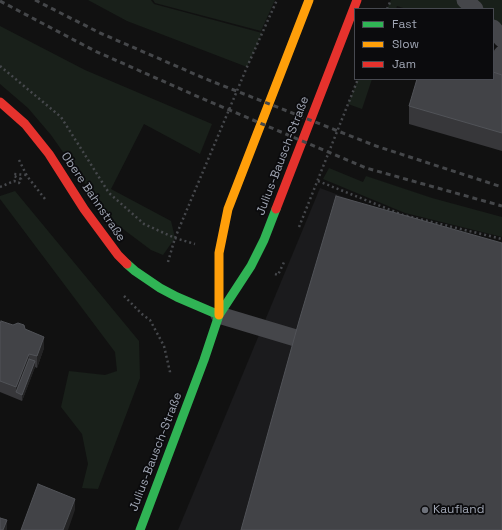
<!DOCTYPE html>
<html>
<head>
<meta charset="utf-8">
<style>
	body { margin:0 }
	#map { position:relative; width:502px; height:530px; overflow:hidden; background:#111; font-family:"Space Grotesk",sans-serif }
	canvas { display:block }
	.legend { position:absolute; left:354px; top:8px; width:140px; height:72px; box-sizing:border-box; background:#0b0b0d; border:1px solid #474950; margin:0; padding:5px 7px; list-style:none; font-size:12px; color:#a0a6b4 }
	.legend li { display:flex; align-items:center; gap:8px; height:20px }
	.legend b { width:20px; border:1px solid #474950 }
</style>
</head>
<body>
<div id="map">
<canvas width="502" height="530"></canvas>
<ul class="legend">
<li><b style="height:5px;background:#30b455"></b>Fast</li>
<li><b style="height:5px;background:#ff9f0a"></b>Slow</li>
<li><b style="height:5px;background:#e5322d"></b>Jam</li>
</ul>
</div>
<script>
const ctx = document.querySelector('canvas').getContext('2d');
ctx.lineJoin = 'round';
function fill(path, color) { ctx.fillStyle = color; ctx.fill(path, 'evenodd'); }
const poly = rows => new Path2D(rows.map(r => 'M' + r).join(''));
function strokePath(path, color, width, dash) { ctx.strokeStyle = color; ctx.lineWidth = width; ctx.lineCap = dash ? 'butt' : 'round'; ctx.setLineDash(dash || []); ctx.stroke(path); }
function drawText(font, color, halo, rows, align = 'center') {
  ctx.font = font + ' "Space Grotesk",sans-serif'; ctx.lineWidth = 3.5; ctx.setLineDash([]); ctx.textBaseline = 'middle'; ctx.strokeStyle = halo; ctx.fillStyle = color; for (const [text, x, y, turn = 0] of rows) {
    ctx.save(); ctx.translate(x, y); ctx.rotate((+turn || 0) * Math.PI / 180); ctx.textAlign = isNaN(turn) ? turn : align; if (halo) ctx.strokeText(text, 0, 0); ctx.fillText(text, 0, 0); ctx.restore();
  }
}
fill(poly([
	[320,188,402,219,502,530,178,530]
]), '#1b1b1d');
fill(poly([
	[88,0,151,0,154,4,262,33,247,67,127,21],
	[153,0,275,0,261,31,155,3],
	[391,0,502,0,502,40,493,37,493,9,406,9,397,6,396,9,387,9],
	[0,26,85,70,212,124,200,154,144,124,111,189,171,221,175,238,163,255,151,250,111,220,51,135,28,108,0,84],
	[358,79,372,79,362,109,348,104],
	[329,168,363,182,366,176,432,198,502,217,502,237,405,213,323,179],
	[15,191,139,341,140,378,98,489,82,488,88,464,82,434,61,407,69,371,105,375,117,371,115,352,0,199,0,196]
]), '#19201a');
strokePath(poly([
	[387,9,391,0],
	[0,66,61,117,109,193,144,224,175,238,195,244],
	[19,160,27,176,45,199],
	[318,181,403,215,502,239],
	[0,187,14,181,19,183,21,179,14,176,14,174,27,175],
	[299,227,358,79],
	[168,262,175,238,247,67,277,0],
	[275,274,278,275,285,260],
	[124,296,143,315,150,320,164,346,170,372,170,375]
]), '#46484c', 2.5, [2, 3]);
strokePath(poly([
	[465,0,475,9],
	[493,28,502,39],
	[499,77,502,54],
	[219,315,299,339]
]), '#45464a', 17);
strokePath(poly([
	[127,264,135,271,160,288,177,297,219,315],
	[140,530,204,360,219,315,251,266,264,240,276,209]
]), '#30b455', 9);
strokePath(poly([
	[219,315,219,253,228,209,309,0]
]), '#ff9f0a', 9);
strokePath(poly([
	[0,102,25,124,49,154,84,209,118,255,127,264],
	[276,209,357,0]
]), '#e5322d', 9);
strokePath(poly([
	[35,0,100,33,206,79,376,146,502,187],
	[0,1,95,51,201,98,366,168,502,206]
]), '#45474a', 3, [5, 4]);
fill(poly([
	[502,75,502,151,409,124,409,106],
	[0,324,25,329,44,348,37,368,35,367,22,401,0,392]
]), '#37373a');
fill(poly([
	[44,337,44,348,37,368,37,356],
	[29,354,29,365,16,392,16,398,16,387],
	[35,361,35,367,22,401,22,395],
	[75,499,75,510,68,530,63,530],
	[7,520,7,530,3,530]
]), '#232324');
const building = poly([
	[493,72,502,75,502,133,409,106,417,79,493,79,493,72],
	[336,196,502,243,502,530,241,530,299,321,336,196],
	[1,321,13,325,18,323,24,325,25,329,44,337,37,356,29,354,16,387,0,381,0,324,1,321],
	[29,359,35,361,22,395,16,392,29,359],
	[38,484,75,499,63,530,21,530,38,484],
	[0,518,7,520,3,530,0,530,0,518]
]);
fill(building, '#424347');
strokePath(building, '#515358', 1);
for (const [x, y, r, color] of [
	[425,510,4,"#6e727b"]
]) { const dot = new Path2D(); dot.arc(x, y, r, 0, 2 * Math.PI); ctx.fillStyle = color; ctx.fill(dot); strokePath(dot, '#0b0b0d', 1.5); }
drawText('12px', '#a0a6b4', '#0b0b0d', [
	["Julius-Bausch-Straße",283,156,-69],
	["Obere Bahnstraße",93,197,56],
	["Julius-Bausch-Straße",156,452,-69]
]);
drawText('12px', '#a0a6b4', '#0b0b0d', [
	["Kaufland",433,510]
], 'left');
</script>
</body>
</html>
